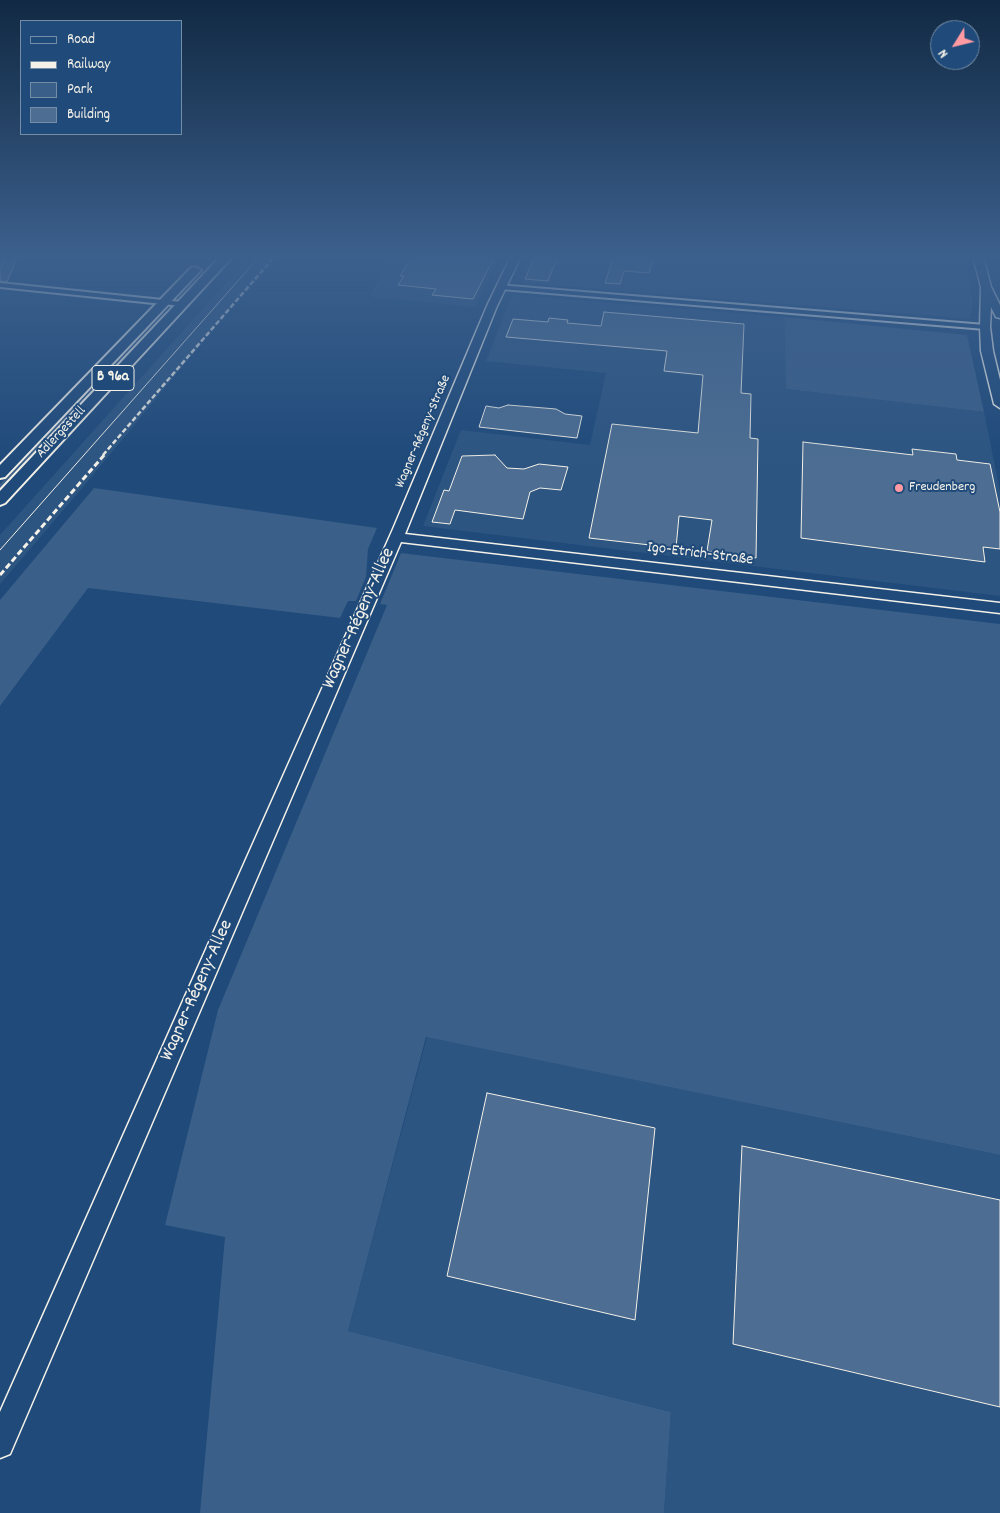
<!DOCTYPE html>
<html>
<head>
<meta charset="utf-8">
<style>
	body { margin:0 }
	#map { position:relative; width:1000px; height:1513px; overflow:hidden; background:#1f4a7a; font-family:Dekko,sans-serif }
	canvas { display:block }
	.legend { position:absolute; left:20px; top:20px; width:162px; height:115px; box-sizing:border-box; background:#1f4a7a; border:1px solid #748da6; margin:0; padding:6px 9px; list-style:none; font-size:15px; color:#f4f1e8 }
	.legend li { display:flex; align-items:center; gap:10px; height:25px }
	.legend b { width:25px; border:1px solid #748da6 }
	.north { position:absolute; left:930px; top:20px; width:50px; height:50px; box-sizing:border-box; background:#1f4a7a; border:1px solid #748da6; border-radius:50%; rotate:234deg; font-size:14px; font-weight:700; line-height:20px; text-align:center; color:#f4f1e8 }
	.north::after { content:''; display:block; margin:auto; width:18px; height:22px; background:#ff9aa2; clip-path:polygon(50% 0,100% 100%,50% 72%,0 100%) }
</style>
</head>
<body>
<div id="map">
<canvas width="1000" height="1513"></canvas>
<ul class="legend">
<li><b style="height:6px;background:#1f4a7a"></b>Road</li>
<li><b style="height:6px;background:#f4f1e8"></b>Railway</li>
<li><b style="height:14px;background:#3a5f88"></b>Park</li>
<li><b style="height:14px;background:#4d6e92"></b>Building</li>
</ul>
<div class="north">N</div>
</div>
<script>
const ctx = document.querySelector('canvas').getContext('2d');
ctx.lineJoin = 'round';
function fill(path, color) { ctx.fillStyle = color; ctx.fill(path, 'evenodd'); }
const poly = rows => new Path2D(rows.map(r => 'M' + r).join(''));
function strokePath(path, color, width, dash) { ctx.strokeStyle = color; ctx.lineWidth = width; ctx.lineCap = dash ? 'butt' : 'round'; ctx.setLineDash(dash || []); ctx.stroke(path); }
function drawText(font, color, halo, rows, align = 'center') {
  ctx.font = font + ' Dekko,sans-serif'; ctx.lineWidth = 4; ctx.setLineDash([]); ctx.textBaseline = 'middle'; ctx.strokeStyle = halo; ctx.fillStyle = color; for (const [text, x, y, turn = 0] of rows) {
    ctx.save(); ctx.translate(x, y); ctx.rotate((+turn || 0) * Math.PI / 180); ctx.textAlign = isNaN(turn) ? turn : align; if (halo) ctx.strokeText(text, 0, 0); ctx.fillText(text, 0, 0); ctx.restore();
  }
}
fill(poly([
	[250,256,281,256,235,303,83,487,0,584,0,535],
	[390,256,500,256,475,307,370,297],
	[530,256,963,256,973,301,970,319,525,283,519,279],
	[512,295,784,317,786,389,984,412,1000,491,1000,596,423,526,461,430,590,445,606,373,486,361],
	[427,1037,1000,1155,1000,1513,664,1513,671,1412,348,1331]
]), '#2d5581');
fill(poly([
	[216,256,222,256,184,296,178,296],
	[162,313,165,313,147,332,142,341,2,491,0,491,0,484],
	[784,317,967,335,984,412,786,389],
	[94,488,377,528,368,549,366,577,356,601,348,601,340,618,88,588,0,706,0,600],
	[401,553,1000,624,1000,1155,426,1037,348,1331,671,1412,664,1513,200,1513,225,1237,165,1225,218,1010,387,605,380,604]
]), '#3a5f88');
const building = poly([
	[6,256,18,256,7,282,0,281,0,268,6,256],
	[412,256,495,256,473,299,432,295,436,289,398,285,404,276,400,276,412,256],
	[535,256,558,256,548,281,525,279,535,256],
	[614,256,654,256,649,273,624,271,620,284,605,283,614,256],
	[604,312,744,324,741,393,751,394,750,438,758,439,756,558,707,551,712,520,679,516,676,548,589,538,612,424,698,433,703,375,664,371,667,351,506,337,513,319,548,322,549,318,568,320,567,323,601,326,604,312],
	[508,405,556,409,565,414,582,416,577,438,479,427,486,406,499,408,508,405],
	[803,442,913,455,912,449,956,454,957,460,990,464,1000,512,1000,549,983,547,985,562,801,538,803,442],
	[495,455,507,468,524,469,539,464,568,467,561,490,540,488,530,492,523,519,455,510,450,524,432,522,444,490,449,491,462,456,495,455],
	[487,1093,655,1128,635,1320,447,1276,487,1093],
	[742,1146,1000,1200,1000,1407,733,1344,742,1146]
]);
fill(building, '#4d6e92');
strokePath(building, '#f4f1e8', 1);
const street = poly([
	[0,283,182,302,186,304,182,306,0,287,0,283],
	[498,285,985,325,989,327,985,329,501,289,498,289,498,285]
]);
const secondary = poly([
	[511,256,521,256,497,306,405,534,1000,603,1000,613,401,542,10,1454,0,1458,0,1412,393,529,487,306,511,256],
	[973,256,983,256,991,287,1000,305,1000,318,996,317,991,307,990,327,993,351,1000,380,1000,408,994,404,981,351,980,327,981,287,973,256]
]);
const primary = poly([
	[221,256,233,256,5,503,0,505,0,491,221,256],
	[195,267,201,270,199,272,5,477,0,478,0,465,191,268,195,267]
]);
strokePath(street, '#f4f1e8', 4);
strokePath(secondary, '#f4f1e8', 3);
strokePath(primary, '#f4f1e8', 4);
fill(street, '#1f4a7a');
fill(secondary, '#1f4a7a');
fill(primary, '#1f4a7a');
strokePath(poly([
	[0,550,260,256]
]), '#f4f1e8', 1);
strokePath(poly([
	[103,455,275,256]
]), '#f4f1e8', 2.5, [5, 2.5]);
strokePath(poly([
	[0,575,105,454]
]), '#f4f1e8', 3, [6, 3]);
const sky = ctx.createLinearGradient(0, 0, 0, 468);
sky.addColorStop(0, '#112943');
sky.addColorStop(0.55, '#3c608d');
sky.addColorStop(1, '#3c608d00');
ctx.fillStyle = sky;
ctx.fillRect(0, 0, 1000, 468);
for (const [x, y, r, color] of [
	[899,488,5,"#ff9aa2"]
]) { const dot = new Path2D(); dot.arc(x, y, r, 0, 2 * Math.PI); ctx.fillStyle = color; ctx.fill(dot); strokePath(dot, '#1f4a7a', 2); }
drawText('14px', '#f4f1e8', '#1f4a7a', [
	["Wagner-Régeny-Straße",424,432,-67],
	["Adlergestell",62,433,-47]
]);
drawText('14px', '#f4f1e8', '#1f4a7a', [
	["Freudenberg",909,488]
], 'left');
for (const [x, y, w] of [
	[113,378,42]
]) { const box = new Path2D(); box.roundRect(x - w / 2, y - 12.5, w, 25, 4); ctx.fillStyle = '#1f4a7a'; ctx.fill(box); strokePath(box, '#f4f1e8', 1); }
drawText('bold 15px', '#f4f1e8', null, [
	["B 96a",113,378]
]);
drawText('16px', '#f4f1e8', '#1f4a7a', [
	["Igo-Etrich-Straße",700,555,7]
]);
drawText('19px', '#f4f1e8', '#1f4a7a', [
	["Wagner-Régeny-Allee",360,619,-66],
	["Wagner-Régeny-Allee",198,991,-66]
]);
</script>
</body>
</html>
